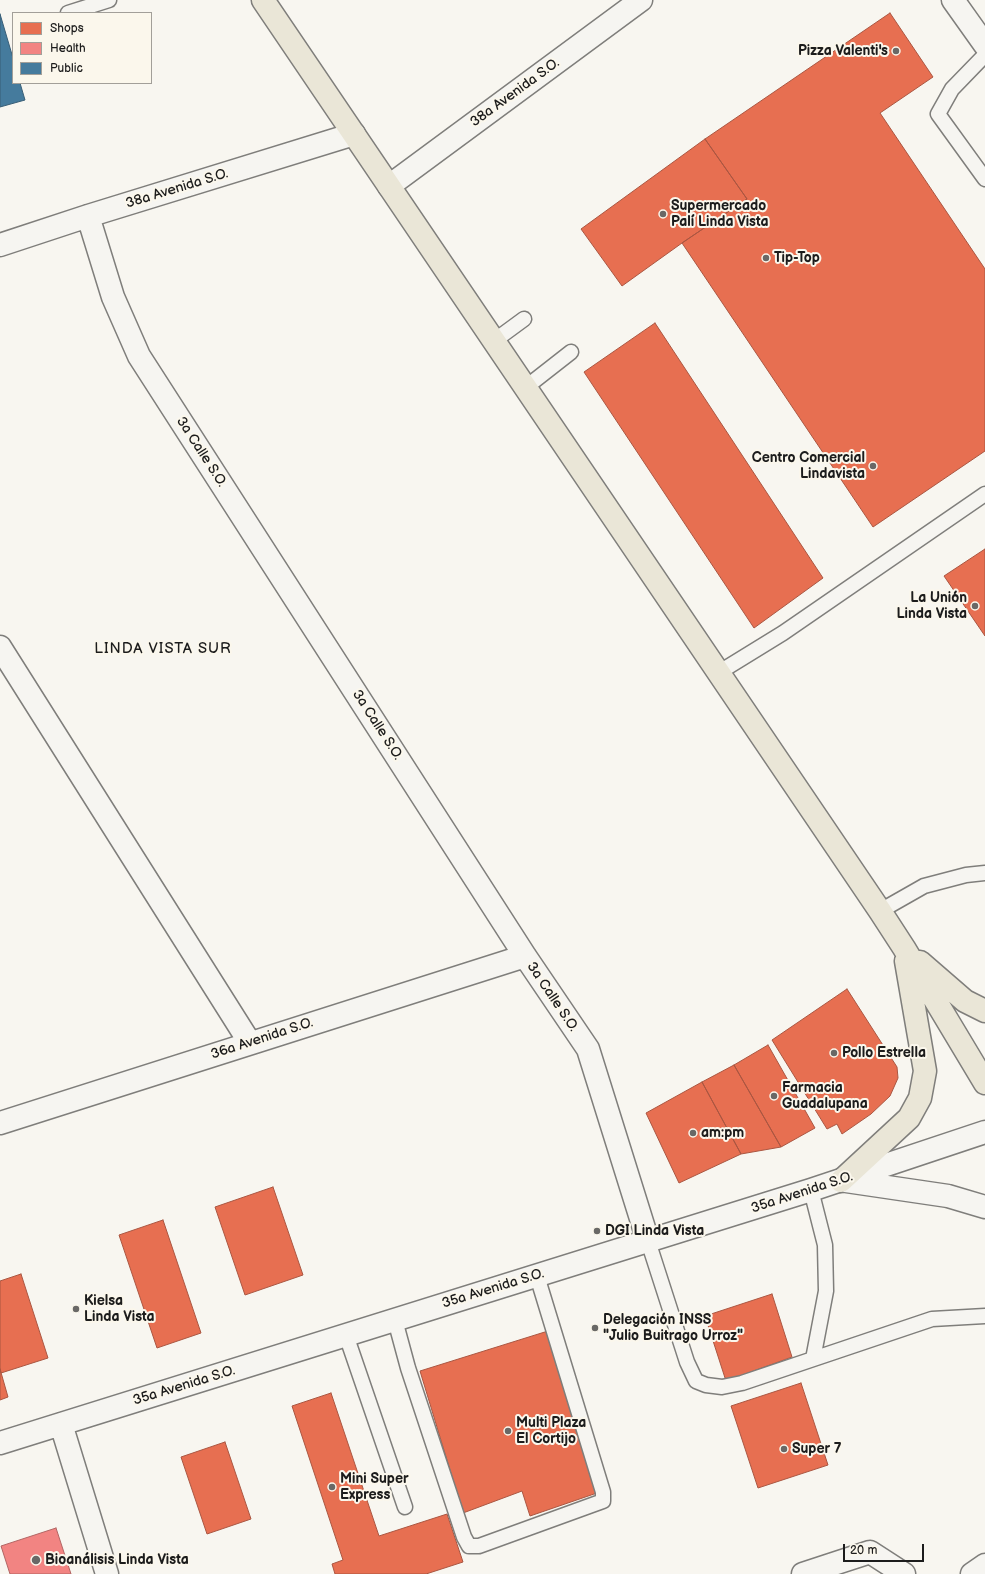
<!DOCTYPE html>
<html>
<head>
<meta charset="utf-8">
<style>
	body { margin:0 }
	#map { position:relative; width:985px; height:1574px; overflow:hidden; background:#f8f6f0; font-family:"Balsamiq Sans",sans-serif }
	canvas { display:block }
	.legend { position:absolute; left:12px; top:12px; width:140px; height:72px; box-sizing:border-box; background:#fbf7ec; border:1px solid #a29f99; margin:0; padding:5px 7px; list-style:none; font-size:12px; color:#1c1c1c }
	.legend li { display:flex; align-items:center; gap:8px; height:20px }
	.legend b { width:20px; border:1px solid #a29f99 }
	.scale { position:absolute; left:843px; top:1544px; width:81px; height:18px; box-sizing:border-box; border:2px solid #1c1c1c; border-top:0; padding-left:5px; font-size:12px; line-height:14px; white-space:nowrap; color:#1c1c1c; -webkit-text-stroke:3px #fbf7ec; paint-order:stroke }
</style>
</head>
<body>
<div id="map">
<canvas width="985" height="1574"></canvas>
<ul class="legend">
<li><b style="height:11px;background:#e76f51"></b>Shops</li>
<li><b style="height:11px;background:#f28482"></b>Health</li>
<li><b style="height:11px;background:#457b9d"></b>Public</li>
</ul>
<div class="scale">20 m</div>
</div>
<script>
const ctx = document.querySelector('canvas').getContext('2d');
ctx.lineJoin = 'round';
function fill(path, color) { ctx.fillStyle = color; ctx.fill(path, 'evenodd'); }
const poly = rows => new Path2D(rows.map(r => 'M' + r).join(''));
function strokePath(path, color, width, dash) { ctx.strokeStyle = color; ctx.lineWidth = width; ctx.lineCap = dash ? 'butt' : 'round'; ctx.setLineDash(dash || []); ctx.stroke(path); }
function drawText(font, color, halo, rows, align = 'center') {
  ctx.font = font + ' "Balsamiq Sans",sans-serif'; ctx.lineWidth = 4; ctx.setLineDash([]); ctx.textBaseline = 'middle'; ctx.strokeStyle = halo; ctx.fillStyle = color; for (const [text, x, y, turn = 0] of rows) {
    ctx.save(); ctx.translate(x, y); ctx.rotate((+turn || 0) * Math.PI / 180); ctx.textAlign = isNaN(turn) ? turn : align; if (halo) ctx.strokeText(text, 0, 0); ctx.fillText(text, 0, 0); ctx.restore();
  }
}
const shops = poly([
	[890,13,933,77,880,113,985,269,985,451,873,527,682,243,747,199,705,139,890,13],
	[705,139,747,199,682,243,622,286,581,229,705,139],
	[655,323,823,578,754,628,584,372,655,323],
	[985,549,985,636,944,576,985,549],
	[847,989,897,1067,898,1078,890,1096,871,1114,842,1134,837,1124,827,1129,772,1040,847,989],
	[768,1045,815,1128,781,1147,734,1065,768,1045],
	[734,1065,781,1147,741,1154,702,1082,734,1065],
	[702,1082,741,1154,679,1183,646,1113,702,1082],
	[273,1187,303,1275,245,1295,215,1207,273,1187],
	[163,1220,201,1333,157,1348,119,1235,163,1220],
	[21,1274,48,1358,1,1373,0,1369,0,1281,21,1274],
	[772,1294,792,1357,726,1381,705,1316,772,1294],
	[548,1331,597,1493,530,1516,522,1491,463,1513,420,1371,548,1331],
	[0,1369,8,1397,0,1400,0,1369],
	[801,1383,828,1465,758,1488,731,1406,801,1383],
	[331,1393,379,1536,447,1514,463,1562,426,1574,335,1574,332,1564,343,1560,292,1406,331,1393],
	[225,1442,251,1519,207,1534,181,1457,225,1442]
]);
fill(shops, '#e76f51');
strokePath(shops, '#aa5641', 1);
const health = poly([
	[56,1528,71,1574,10,1574,1,1546,56,1528]
]);
fill(health, '#f28482');
strokePath(health, '#b26563', 1);
const public = poly([
	[0,14,13,58,13,83,20,83,25,100,0,107,0,14]
]);
fill(public, '#457b9d');
strokePath(public, '#395e76', 1);
const lane = poly([
	[68,13,109,0],
	[985,55,952,89,938,114,985,179],
	[494,341,524,319],
	[525,388,571,352],
	[718,673,783,633,985,494],
	[880,911,924,886,966,875,985,873],
	[811,1190,825,1245,826,1291,813,1359],
	[648,1241,687,1362,696,1381,706,1385,722,1387,742,1383,932,1319,985,1316],
	[395,1320,408,1368,464,1537,469,1546,479,1546,603,1501,603,1492,537,1276],
	[346,1335,405,1507]
]);
const street = poly([
	[953,0,985,45],
	[389,186,641,0],
	[88,216,113,297,139,356,525,956,588,1049,648,1241],
	[0,245,88,216,354,134],
	[0,647,250,1043],
	[0,1123,525,956],
	[803,1574,870,1552,904,1574],
	[972,1574,985,1565]
]);
const secondary = poly([
	[846,1181,948,1196,985,1207],
	[61,1424,107,1574],
	[0,1443,811,1190,985,1132]
]);
const primary = poly([
	[263,0,880,911,904,948,985,1083],
	[920,962,965,1001,985,1011],
	[841,1181,909,1118,920,1098,925,1071,906,961]
]);
strokePath(lane, '#7f7e7b', 17);
strokePath(street, '#7f7e7b', 25);
strokePath(secondary, '#7f7e7b', 25);
strokePath(primary, '#7f7e7b', 25);
strokePath(lane, '#f6f5f1', 14);
strokePath(street, '#f6f5f1', 22);
strokePath(secondary, '#f6f5f1', 22);
strokePath(primary, '#eae6d7', 22);
for (const [x, y, r, color] of [
	[896,51,4,"#696866"],
	[663,214,4,"#696866"],
	[766,258,4,"#696866"],
	[873,466,4,"#696866"],
	[975,606,4,"#696866"],
	[834,1053,4,"#696866"],
	[774,1096,4,"#696866"],
	[693,1133,4,"#696866"],
	[597,1231,4,"#696866"],
	[76,1309,4,"#696866"],
	[595,1328,4,"#696866"],
	[508,1431,4,"#696866"],
	[784,1449,4,"#696866"],
	[332,1487,4,"#696866"],
	[36,1560,5,"#696866"]
]) { const dot = new Path2D(); dot.arc(x, y, r, 0, 2 * Math.PI); ctx.fillStyle = color; ctx.fill(dot); strokePath(dot, '#fbf7ec', 1.5); }
drawText('bold 14px', '#1c1c1c', '#fbf7ec', [
	["Pizza Valenti's",888,51,"right"],
	["Supermercado",671,206],
	["Palí Linda Vista",671,222],
	["Tip-Top",774,258],
	["Centro Comercial",865,458,"right"],
	["Lindavista",865,474,"right"],
	["La Unión",967,598,"right"],
	["Linda Vista",967,614,"right"],
	["Pollo Estrella",842,1053],
	["Farmacia",782,1088],
	["Guadalupana",782,1104],
	["am:pm",701,1133],
	["DGI Linda Vista",605,1231],
	["Kielsa",84,1301],
	["Linda Vista",84,1317],
	["Delegación INSS",603,1320],
	["\"Julio Buitrago Urroz\"",603,1336],
	["Multi Plaza",516,1423],
	["El Cortijo",516,1439],
	["Super 7",792,1449],
	["Mini Super",340,1479],
	["Express",340,1495],
	["Bioanálisis Linda Vista",45,1560]
], 'left');
drawText('14px', '#1c1c1c', '#fbf7ec', [
	["38a Avenida S.O.",515,93,-36],
	["38a Avenida S.O.",177,189,-17],
	["3a Calle S.O.",201,452,57],
	["3a Calle S.O.",377,725,57],
	["3a Calle S.O.",552,997,56],
	["36a Avenida S.O.",262,1039,-18],
	["35a Avenida S.O.",802,1193,-18],
	["35a Avenida S.O.",493,1289,-17],
	["35a Avenida S.O.",184,1386,-17]
]);
ctx.letterSpacing = '1px';
drawText('15px', '#1c1c1c', '#fbf7ec', [
	["LINDA VISTA SUR",163,649]
]);
ctx.letterSpacing = '0px';
</script>
</body>
</html>
